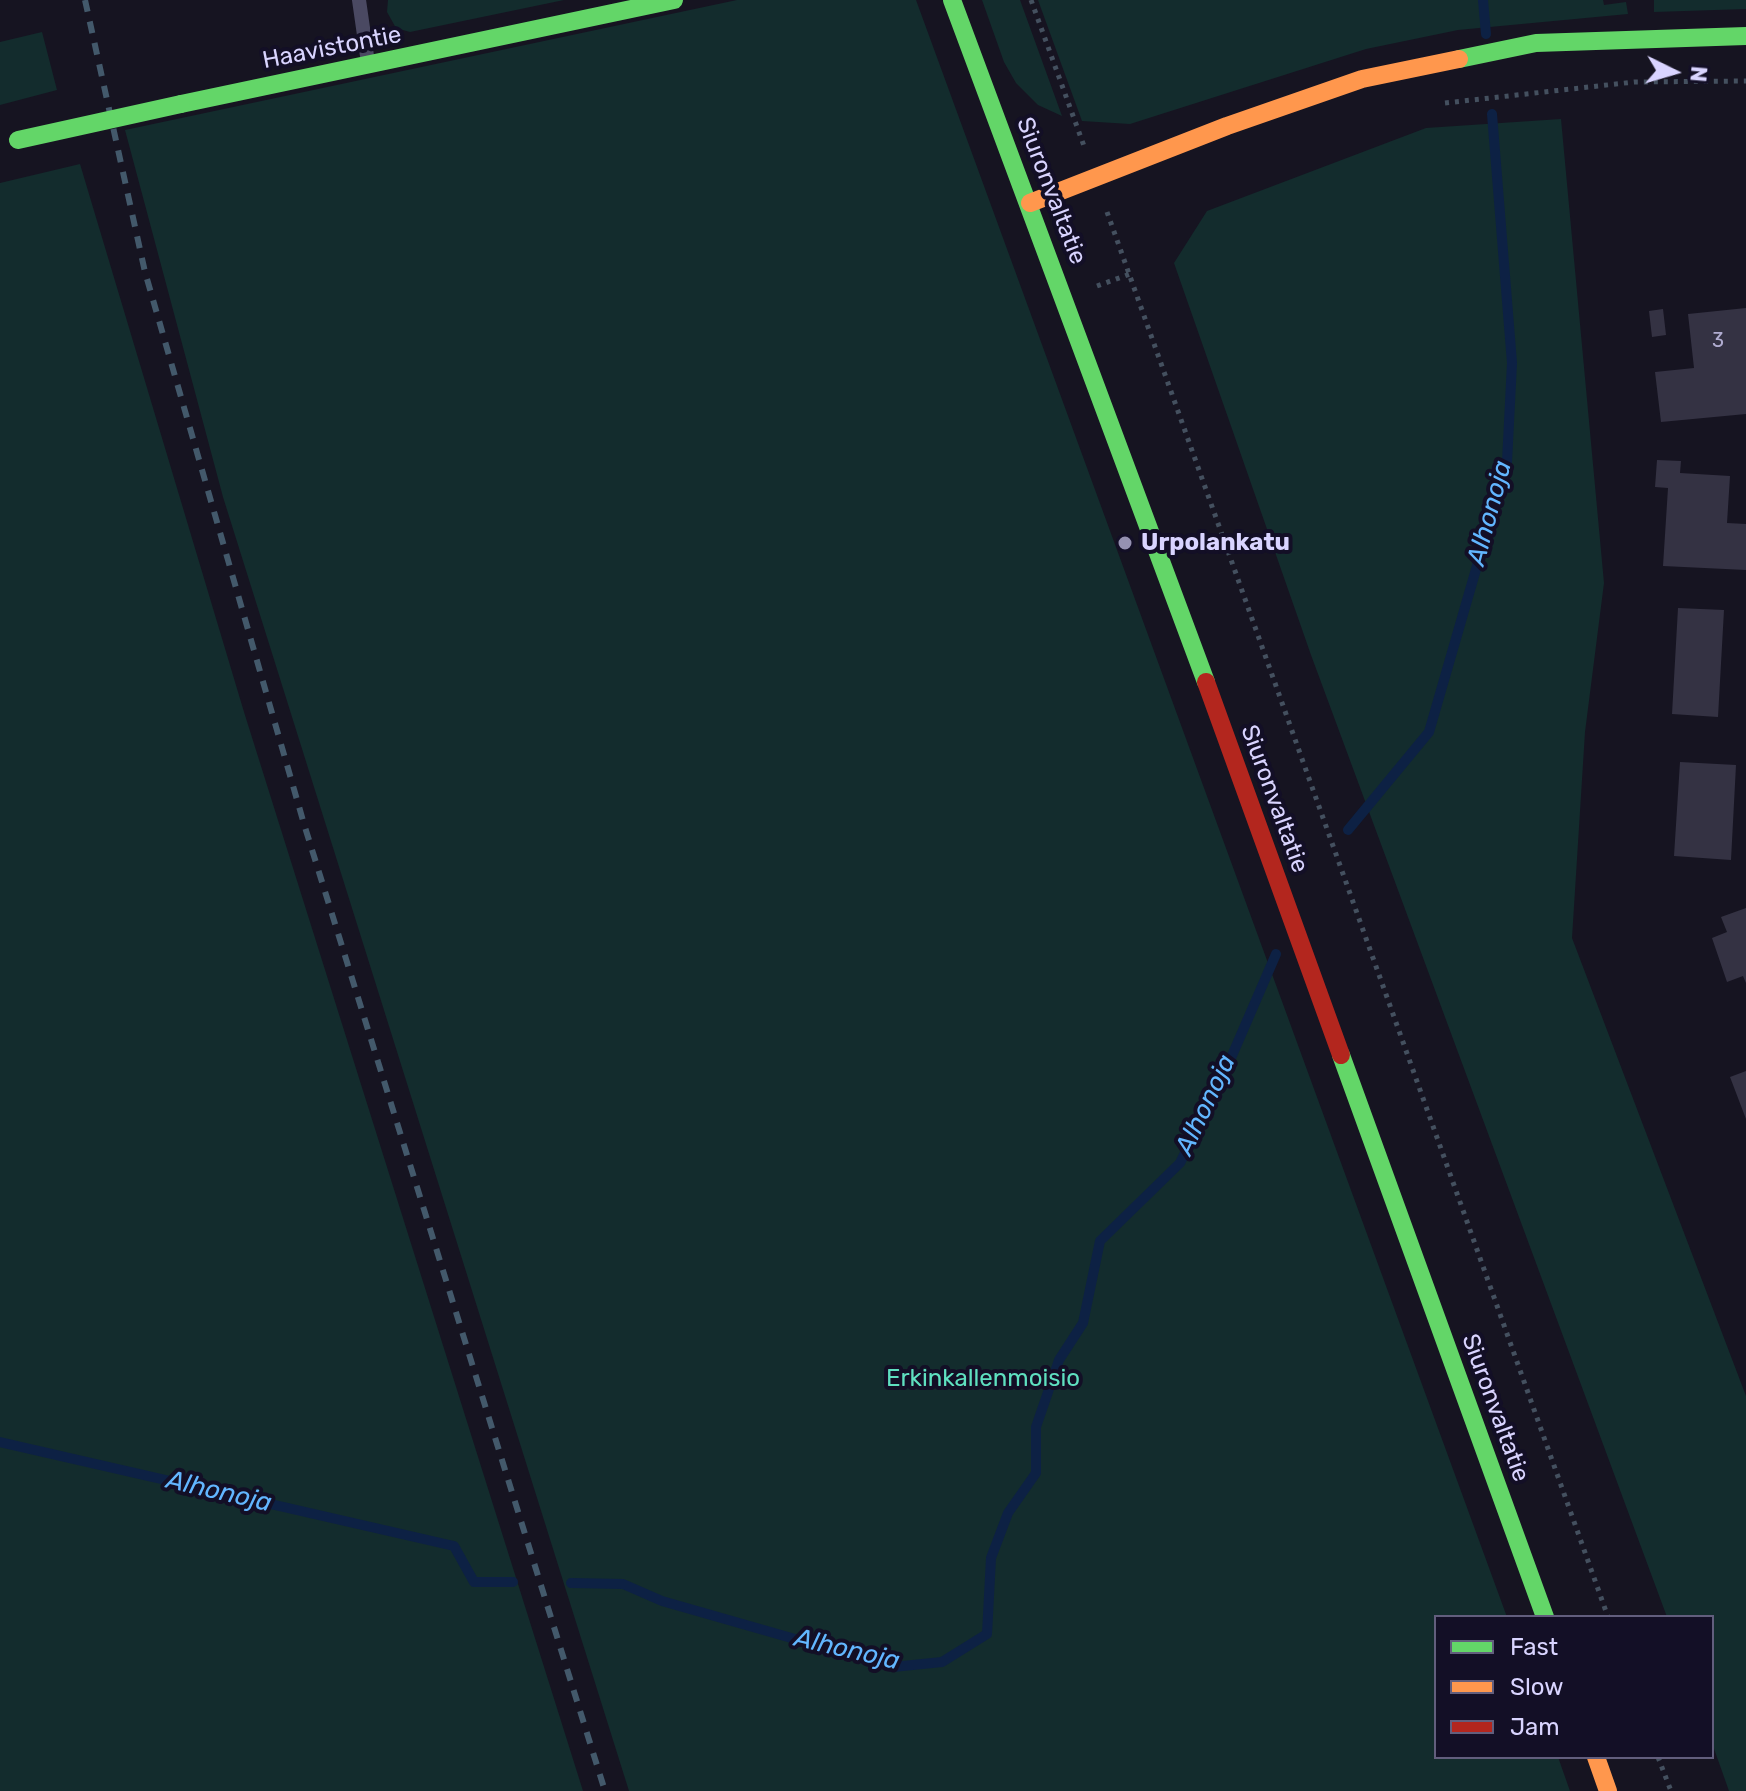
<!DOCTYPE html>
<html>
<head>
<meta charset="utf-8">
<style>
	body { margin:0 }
	#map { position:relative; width:1746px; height:1791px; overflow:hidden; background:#161421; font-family:Rubik,sans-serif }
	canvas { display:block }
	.legend { position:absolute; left:1434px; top:1615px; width:280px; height:144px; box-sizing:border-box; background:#130f26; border:2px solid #625e7d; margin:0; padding:10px 14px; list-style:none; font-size:24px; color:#d9d4ff }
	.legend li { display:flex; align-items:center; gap:16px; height:40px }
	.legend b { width:40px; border:2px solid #625e7d }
	.north { position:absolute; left:1634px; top:32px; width:80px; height:80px; -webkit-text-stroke:6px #130f26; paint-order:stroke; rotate:95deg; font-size:22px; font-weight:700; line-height:32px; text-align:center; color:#d9d4ff }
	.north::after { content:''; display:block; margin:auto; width:28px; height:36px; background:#d9d4ff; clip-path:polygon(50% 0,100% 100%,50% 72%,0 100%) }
</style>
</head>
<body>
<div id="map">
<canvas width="1746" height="1791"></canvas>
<ul class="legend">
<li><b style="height:10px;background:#63d668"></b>Fast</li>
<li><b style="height:10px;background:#ff974d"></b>Slow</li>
<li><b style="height:10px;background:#b3261e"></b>Jam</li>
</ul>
<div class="north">N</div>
</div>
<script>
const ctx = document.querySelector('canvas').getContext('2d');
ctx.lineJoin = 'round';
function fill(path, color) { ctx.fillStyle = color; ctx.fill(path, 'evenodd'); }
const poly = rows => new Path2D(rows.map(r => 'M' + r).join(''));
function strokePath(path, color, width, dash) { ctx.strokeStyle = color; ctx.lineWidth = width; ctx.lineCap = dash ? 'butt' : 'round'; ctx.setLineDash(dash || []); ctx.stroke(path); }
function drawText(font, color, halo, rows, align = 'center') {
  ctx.font = font + ' Rubik,sans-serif'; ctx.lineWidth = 8; ctx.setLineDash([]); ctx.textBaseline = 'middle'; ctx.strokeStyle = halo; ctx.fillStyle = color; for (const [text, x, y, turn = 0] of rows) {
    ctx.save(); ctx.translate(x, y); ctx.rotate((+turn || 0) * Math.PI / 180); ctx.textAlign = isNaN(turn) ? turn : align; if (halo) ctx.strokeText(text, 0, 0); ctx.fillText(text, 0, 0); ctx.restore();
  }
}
fill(poly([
	[388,0,564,0,410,32,396,28,387,12],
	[737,0,916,0,1507,1617,1436,1617,1436,1757,1558,1757,1570,1791,629,1791,223,497,125,130],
	[982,0,1020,0,1062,116,1038,105,1016,83,1004,62],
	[1038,0,1603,0,1604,5,1626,2,1628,14,1458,30,1366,49,1130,124,1082,121],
	[1654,0,1746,0,1746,9,1654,12],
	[42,32,57,90,0,105,0,42],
	[1561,119,1604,583,1585,732,1572,938,1746,1396,1746,1791,1729,1791,1712,1743,1712,1617,1667,1617,1311,655,1174,263,1207,211,1426,128],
	[80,164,244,712,583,1791,0,1791,0,183]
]), '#132c2d');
strokePath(poly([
	[1483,0,1486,34],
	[1348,830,1429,732,1507,462,1512,363,1492,114],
	[0,1442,454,1546,474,1582,513,1582],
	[571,1583,623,1584,662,1601,893,1667,942,1662,987,1634,991,1558,1008,1513,1036,1473,1036,1427,1059,1360,1083,1323,1100,1241,1180,1163,1221,1081,1276,954]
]), '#0d2144', 10);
fill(poly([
	[1746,308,1746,414,1661,422,1655,372,1694,368,1688,314],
	[1663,309,1666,335,1652,337,1649,311],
	[1657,460,1681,461,1680,473,1730,476,1727,523,1746,524,1746,570,1663,566,1668,488,1655,487],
	[1678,608,1724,610,1718,717,1672,714],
	[1680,762,1736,765,1731,860,1674,856],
	[1746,908,1746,983,1743,976,1727,982,1712,938,1727,932,1721,917],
	[1746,1071,1746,1119,1730,1077]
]), '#343243');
strokePath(poly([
	[1031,0,1084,146],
	[1445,103,1634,82,1746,81],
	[1107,212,1608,1617],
	[1097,286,1130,274],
	[1658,1757,1671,1791]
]), '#44505f', 5, [4, 6]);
strokePath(poly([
	[359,0,368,63]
]), '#4a4962', 14);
strokePath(poly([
	[952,0,1206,682],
	[1459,59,1536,43,1746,36],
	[181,104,674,0],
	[1341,1055,1545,1617]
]), '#63d668', 18);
strokePath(poly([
	[1030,203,1227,126,1362,79,1459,59],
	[1596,1757,1608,1791]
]), '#ff974d', 18);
strokePath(poly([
	[1206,682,1341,1055]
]), '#b3261e', 18);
strokePath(poly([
	[85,0,145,272,304,824,605,1791]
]), '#43596b', 6, [12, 10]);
strokePath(poly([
	[18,140,181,104]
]), '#63d668', 18);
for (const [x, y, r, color] of [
	[1125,543,8,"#9591b1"]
]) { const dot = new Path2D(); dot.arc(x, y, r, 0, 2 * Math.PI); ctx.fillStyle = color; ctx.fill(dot); strokePath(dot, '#130f26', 3); }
drawText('20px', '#b0acd0', null, [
	["3",1718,341]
]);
drawText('24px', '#d9d4ff', '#130f26', [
	["Haavistontie",332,48,-11],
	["Siuronvaltatie",1051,191,69],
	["Siuronvaltatie",1274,799,70],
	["Siuronvaltatie",1495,1408,70]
]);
drawText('bold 24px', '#d9d4ff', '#130f26', [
	["Urpolankatu",1141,543]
], 'left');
drawText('24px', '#5fe0c0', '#130f26', [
	["Erkinkallenmoisio",983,1379]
]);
drawText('italic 26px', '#62b6ff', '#130f26', [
	["Alhonoja",1490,513,-75],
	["Alhonoja",1206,1105,-65],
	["Alhonoja",219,1492,13],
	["Alhonoja",847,1650,13]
]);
</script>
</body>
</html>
